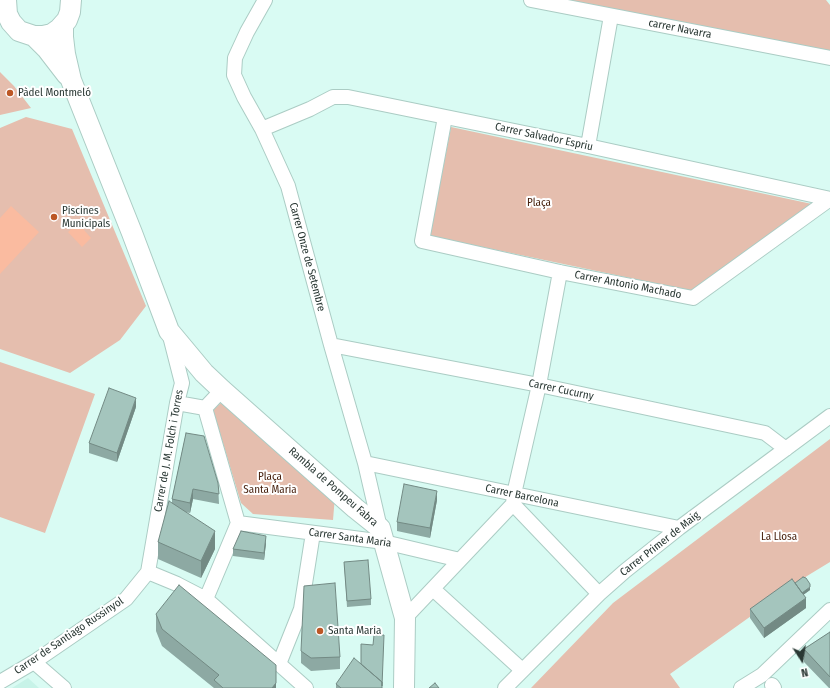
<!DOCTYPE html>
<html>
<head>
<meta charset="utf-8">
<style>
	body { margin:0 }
	#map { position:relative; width:830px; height:688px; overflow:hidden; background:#d9fbf3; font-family:"Fira Sans Condensed",sans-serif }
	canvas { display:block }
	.north { position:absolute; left:782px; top:640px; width:40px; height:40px; -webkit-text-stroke:3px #fff; paint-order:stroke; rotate:168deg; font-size:11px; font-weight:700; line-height:16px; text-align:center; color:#2a3834 }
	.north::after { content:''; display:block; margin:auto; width:14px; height:18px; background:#2a3834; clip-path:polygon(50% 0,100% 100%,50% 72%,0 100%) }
</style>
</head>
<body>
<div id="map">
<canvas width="830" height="688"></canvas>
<div class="north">N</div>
</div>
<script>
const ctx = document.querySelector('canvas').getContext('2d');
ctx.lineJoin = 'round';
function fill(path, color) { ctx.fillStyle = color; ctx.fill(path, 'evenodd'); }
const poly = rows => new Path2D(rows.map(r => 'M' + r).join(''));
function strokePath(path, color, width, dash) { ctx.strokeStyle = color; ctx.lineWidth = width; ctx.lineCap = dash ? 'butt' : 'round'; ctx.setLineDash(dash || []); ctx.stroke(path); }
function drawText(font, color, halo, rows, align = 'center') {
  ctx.font = font + ' "Fira Sans Condensed",sans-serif'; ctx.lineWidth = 4; ctx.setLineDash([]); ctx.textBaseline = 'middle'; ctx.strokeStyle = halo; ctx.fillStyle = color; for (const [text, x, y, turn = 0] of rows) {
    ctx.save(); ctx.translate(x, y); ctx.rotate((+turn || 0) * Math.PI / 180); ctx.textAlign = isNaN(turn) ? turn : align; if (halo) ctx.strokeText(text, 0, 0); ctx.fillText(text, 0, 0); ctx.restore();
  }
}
fill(poly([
	[28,678,39,688,12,688]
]), '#c7f3e8');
fill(poly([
	[569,0,826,0,830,5,830,51],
	[0,72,14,86,31,108,0,115],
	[26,117,72,129,146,306,120,340,70,373,0,349,0,128],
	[451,127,812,204,692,291,430,236],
	[0,362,95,394,45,533,0,517],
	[223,401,335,496,333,520,253,514,241,503,213,410],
	[830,439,830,562,807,576,670,674,680,688,531,688,613,603]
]), '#e5beae');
fill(poly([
	[11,206,39,232,0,274,0,218],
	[78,223,91,238,82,247,68,232]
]), '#fabba0');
const street = poly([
	[265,0,247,32,235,58,234,75,244,97,262,129,288,186,331,345,365,463,380,528],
	[531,0,830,58],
	[445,117,422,241,560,272,693,298,830,199],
	[262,129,310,109,333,97,348,97,588,146,830,199],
	[588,146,611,16],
	[331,345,539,385,765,433,786,449],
	[177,403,205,408],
	[365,463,679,528],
	[513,504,599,594],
	[238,523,384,542,460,560],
	[148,572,177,403,182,383,170,336],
	[148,572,177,584,206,599,306,688],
	[433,589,522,670],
	[206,599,238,523,205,408,222,390],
	[405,618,513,504,514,494,539,385,560,272],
	[34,662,64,688],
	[279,664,301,609,313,533],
	[0,682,34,662,126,599,148,572],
	[772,685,774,688],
	[505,688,599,594,625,571,679,528,830,416],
	[741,688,762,675,830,610]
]);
const secondary = poly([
	[6,0,7,14,11,22,19,31,34,36,43,36,52,34,59,29,67,20,70,12,71,0],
	[63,25,63,37,65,54,71,80,132,233,169,331,204,373,222,390,355,508,380,528,405,618,404,688],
	[34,36,47,49,67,75]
]);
strokePath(street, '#abccc4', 16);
strokePath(secondary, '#abccc4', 22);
strokePath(street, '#fff', 14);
strokePath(secondary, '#fff', 20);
fill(poly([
	[136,407,117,462,89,453,89,443],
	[186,433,218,483,219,504,193,499,190,513,185,512,215,549,201,578,158,559,158,542,172,503,172,499],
	[437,500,430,538,397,531,397,522],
	[266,543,264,560,233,556,233,549],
	[344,562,371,599,371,605,347,607],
	[795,583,810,590,803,595,806,608,764,638,750,618,750,609],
	[156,614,276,688,214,688,162,646,156,631],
	[830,632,830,688,829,688,804,662,804,649],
	[301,651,340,657,340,669,311,671,301,663],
	[336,684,382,688,336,688]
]), '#8da9a3');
fill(poly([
	[136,398,136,407,117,462,117,453],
	[193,489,193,499,190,513,190,503],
	[437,491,437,500,430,538,430,528],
	[215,531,215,549,201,578,201,561],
	[266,536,266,543,264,560,264,553],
	[810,587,810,590,799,598,799,595],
	[806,598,806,608,764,638,764,628],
	[276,665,276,688,272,688]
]), '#738a84');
const building = poly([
	[109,388,136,398,117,453,89,443,109,388],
	[186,433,204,436,218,483,219,494,193,489,190,503,172,499,186,433],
	[404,484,437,491,430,528,397,522,404,484],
	[169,501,215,531,201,561,158,542,169,501],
	[241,531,266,536,264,553,233,549,241,531],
	[368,560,371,599,347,601,344,562,368,560],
	[803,577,806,578,810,584,810,587,802,593,795,583,803,577],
	[792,579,806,598,764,628,750,609,792,579],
	[335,583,340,657,311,658,301,651,304,586,335,583],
	[179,585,276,665,276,683,272,688,223,688,214,680,219,675,162,629,156,614,179,585],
	[830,632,830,677,804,649,830,632],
	[374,635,384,635,382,686,382,682,361,664,361,644,373,645,374,635],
	[354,658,382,682,382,688,341,688,336,684,354,658],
	[435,683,439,688,429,688,435,683]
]);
fill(building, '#a4c5bd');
strokePath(building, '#738a84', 1);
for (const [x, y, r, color] of [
	[10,93,4,"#bc5725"],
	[54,217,4,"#bc5725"],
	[320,631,4,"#bc5725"]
]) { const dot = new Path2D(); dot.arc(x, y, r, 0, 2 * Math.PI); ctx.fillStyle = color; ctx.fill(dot); strokePath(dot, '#fff', 1.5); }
drawText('11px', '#2a3834', '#fff', [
	["carrer Navarra",680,29,11],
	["Carrer Salvador Espriu",544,137,12],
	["Carrer Onze de Setembre",307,257,75],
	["Carrer Antonio Machado",628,285,11],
	["Carrer Cucurny",561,390,12],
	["Carrer de J. M. Folch i Torres",169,451,-80],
	["Rambla de Pompeu Fabra",333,487,41],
	["Carrer Barcelona",522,496,12],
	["Carrer Santa Maria",350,538,8],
	["Carrer Primer de Maig",660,544,-38],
	["Carrer de Santiago Russinyol",69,636,-34]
]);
drawText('11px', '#2a3834', '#fff', [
	["Pàdel Montmeló",18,93],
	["Piscines",62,211],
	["Municipals",62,224],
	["Santa Maria",328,631]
], 'left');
drawText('11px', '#461f0c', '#fff', [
	["Plaça",539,203],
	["Plaça",270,477],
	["Santa Maria",270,490],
	["La Llosa",779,537]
]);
</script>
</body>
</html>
